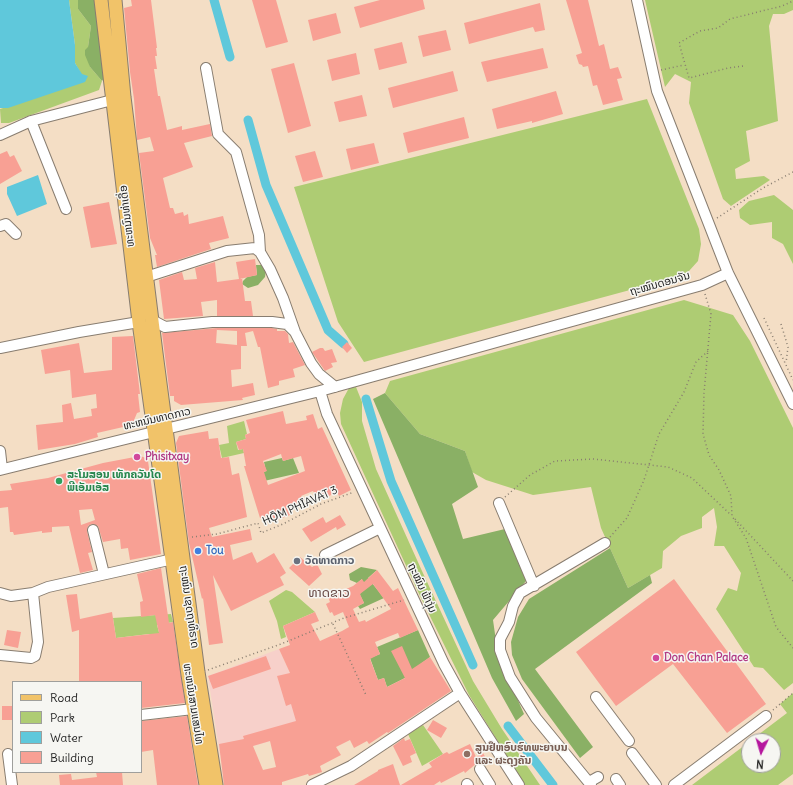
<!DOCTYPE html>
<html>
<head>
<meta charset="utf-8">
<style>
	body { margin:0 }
	#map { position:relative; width:793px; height:785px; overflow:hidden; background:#f4dec5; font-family:Delius,sans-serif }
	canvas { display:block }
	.legend { position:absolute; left:12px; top:681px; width:130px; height:92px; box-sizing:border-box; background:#f6f6f2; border:1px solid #9f9f9c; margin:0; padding:5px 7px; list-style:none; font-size:12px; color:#1c1c1c }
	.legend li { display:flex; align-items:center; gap:8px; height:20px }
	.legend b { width:20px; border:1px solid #9f9f9c }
	.north { position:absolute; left:741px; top:733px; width:40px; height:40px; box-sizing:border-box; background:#f6f6f2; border:1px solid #9f9f9c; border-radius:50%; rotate:185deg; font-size:11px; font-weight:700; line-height:16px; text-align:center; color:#1c1c1c }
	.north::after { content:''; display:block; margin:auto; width:14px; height:18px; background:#b5179e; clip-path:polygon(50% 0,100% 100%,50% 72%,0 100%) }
</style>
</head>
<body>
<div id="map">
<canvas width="793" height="785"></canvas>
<ul class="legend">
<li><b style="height:5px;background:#f1c369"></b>Road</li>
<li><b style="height:11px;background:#aecc73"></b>Park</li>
<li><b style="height:11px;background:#5fc8db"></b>Water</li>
<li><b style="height:11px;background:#f8a094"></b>Building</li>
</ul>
<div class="north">N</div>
</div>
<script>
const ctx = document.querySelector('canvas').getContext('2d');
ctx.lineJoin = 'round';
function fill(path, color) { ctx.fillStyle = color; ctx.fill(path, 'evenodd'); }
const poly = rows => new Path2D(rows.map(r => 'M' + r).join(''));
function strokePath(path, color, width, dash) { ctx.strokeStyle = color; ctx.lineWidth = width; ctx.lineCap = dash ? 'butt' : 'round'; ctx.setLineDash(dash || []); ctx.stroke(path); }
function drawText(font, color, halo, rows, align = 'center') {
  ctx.font = font + ' Delius,"Noto Sans Lao",sans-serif'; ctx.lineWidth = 3; ctx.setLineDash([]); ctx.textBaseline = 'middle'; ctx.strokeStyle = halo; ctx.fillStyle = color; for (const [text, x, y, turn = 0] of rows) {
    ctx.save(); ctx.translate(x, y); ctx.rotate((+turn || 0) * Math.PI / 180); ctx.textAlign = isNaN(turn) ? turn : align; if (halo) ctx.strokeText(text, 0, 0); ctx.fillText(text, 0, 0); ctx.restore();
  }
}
fill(poly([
	[279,649,301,697,297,734,220,755,208,676]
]), '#f7d0ca');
fill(poly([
	[69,0,78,0,78,9,91,26,88,47,90,67,102,81,99,90,9,123,1,123,0,109,85,81,75,63,75,45],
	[645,0,793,0,793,10,784,14,773,14,769,26,778,121,746,131,750,161,735,169,736,179,764,176,770,180,731,206,723,199,689,103,691,82,675,74,665,87],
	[647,99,699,229,701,244,698,261,689,271,678,277,364,362,338,322,294,187],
	[774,195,793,210,793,264,783,244,772,238,772,222,750,225,740,218,739,210,749,201],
	[684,300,733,315,750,341,793,428,793,683,784,690,763,668,754,667,716,609,728,588,737,591,741,573,724,546,714,546,717,527,714,508,702,517,702,528,681,536,663,551,662,568,628,588,601,528,591,487,533,495,486,480,472,472,465,451,420,434,385,393,390,381],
	[356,387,362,402,362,421,376,469,422,571,473,681,502,729,540,785,525,785,469,695,420,596,341,424,340,413,343,399,349,388],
	[244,421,247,434,245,435,246,439,236,442,238,450,243,449,244,453,222,458,219,445,229,443,227,426],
	[286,590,292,592,315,612,283,626,286,637,281,639,277,621,269,601],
	[171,614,173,622,157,625,160,636,149,634,116,638,113,618],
	[793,693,793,774,778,785,692,785,749,742,749,765,773,765,773,741,750,741,787,713,780,704],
	[423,725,443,754,422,766,408,734]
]), '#aecc73');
fill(poly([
	[78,0,96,0,104,78,102,81,90,67,85,55,85,50,88,47,91,26,78,9],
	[256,265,262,265,266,270,265,277,258,285,248,288,242,284,243,281,247,277,257,275],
	[385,393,420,434,465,451,478,487,452,504,463,539,505,529,526,581,493,620,498,655,524,714,516,721,492,678,373,399],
	[282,458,283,461,293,458,299,473,264,481,264,472,266,471,264,462],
	[610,548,628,588,650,575,652,583,535,669,593,747,580,758,522,679,512,655,511,642,518,617,529,599],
	[361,567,377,570,368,578,384,598,360,609,358,606,364,603,360,595,362,579,357,583,350,580,349,574],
	[418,630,430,657,422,663,423,666,403,679,387,687,384,678,378,680,370,658,380,654,377,647]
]), '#8ab065');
fill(poly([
	[0,0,69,0,75,45,75,63,82,74,88,76,85,82,8,108,0,108],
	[38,175,47,204,17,216,7,194,7,187]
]), '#5fc8db');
strokePath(poly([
	[214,0,230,57],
	[248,120,266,185,328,330,344,344],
	[366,399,391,481,473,665],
	[508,726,553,785]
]), '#5fc8db', 9);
fill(poly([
	[131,0,151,0,157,48,156,48,157,56,155,56,157,69,154,69,158,96,160,96,167,130,182,126,182,130,210,124,212,136,184,143,193,167,163,178,170,208,173,208,175,214,183,212,184,216,188,214,189,224,223,216,229,238,209,243,211,249,157,267,155,255,157,255,150,238,139,153,154,151,150,137,137,140,134,99,130,72,124,8,132,6],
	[252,0,276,0,288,42,266,48],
	[380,0,423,0,425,9,360,28,354,7],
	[566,0,588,0,599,46,604,44,610,69,618,67,622,78,617,79,623,100,603,105,597,85,593,86,588,66,583,67,582,65,579,64,576,55,582,53],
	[540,3,545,30,535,32,533,27,469,44,464,23],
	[336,13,341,33,313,41,308,20],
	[446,30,451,50,423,57,418,36],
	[402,42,407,63,379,70,374,49],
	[543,48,548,68,487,82,481,62],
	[356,53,360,74,332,81,327,60],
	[294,63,311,126,288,133,271,69],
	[453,71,458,91,393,108,388,88],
	[556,91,563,114,532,123,532,121,497,129,492,109],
	[362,95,367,116,339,122,334,102],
	[464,117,469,138,408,153,403,133],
	[374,143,379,163,351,170,346,149],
	[7,151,10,157,14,155,22,171,0,184,0,154],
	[315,151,323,177,303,182,295,156],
	[109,202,117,244,91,248,83,207],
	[255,259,257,275,240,279,242,278,245,301,251,301,253,316,217,316,217,300,201,302,203,316,164,319,159,280,182,272,184,280,197,279,195,268,215,262,217,282,239,279,236,262],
	[217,328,216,343,237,345,237,331,217,330,217,328,272,328,277,329,277,331,285,331,288,334,289,343,293,342,305,365,293,369,295,377,279,381,279,385,268,388,260,347,258,347,253,331,245,333,247,346,241,346,241,369,231,370,232,387,253,383,255,395,242,398,243,400,181,405,174,401,174,396,170,396,162,333],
	[133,336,140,394,138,394,140,412,137,413,132,425,97,433,98,437,75,444,38,450,36,425,63,422,62,405,71,403,74,419,92,416,91,409,97,408,96,394,72,398,70,370,45,374,41,350,79,343,84,373,112,370,112,337],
	[347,342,352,348,347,353,342,347],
	[320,348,323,348,325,351,332,349,337,362,331,363,333,367,325,371,312,352],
	[283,411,286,424,307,420,306,416,313,414,318,429,322,427,351,490,339,496,337,492,327,497,326,494,323,496,321,494,316,496,313,491,301,496,303,500,286,507,290,515,269,523,266,516,260,518,244,466,246,466,243,449,239,450,236,442,246,439,245,435,250,433,246,420],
	[281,454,283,461,301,456,305,471,268,485,264,472,267,471,263,461],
	[208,431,209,439,218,438,221,458,229,457,232,475,239,473,247,517,209,528,212,537,250,529,252,540,230,545,233,560,252,552,257,563,274,553,286,573,280,577,284,585,231,611,213,575,223,643,209,645,203,598,202,599,189,543,176,443,179,436],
	[140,456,146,458,148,461,161,554,130,560,128,548,121,549,120,539,103,542,98,526,92,524,88,526,87,531,92,552,88,553,93,570,80,573,69,526,52,527,52,532,42,533,42,531,14,535,13,532,10,532,8,507,0,508,0,491,12,490,10,484,48,478,103,463],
	[92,509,95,520,81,525,79,510],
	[340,515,346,525,337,530,336,527,311,542,302,529,323,517,326,523],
	[300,557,312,567,317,564,322,574,309,586,289,568],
	[161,568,169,623,173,622,185,703,141,708,141,682,79,682,79,630,72,632,66,595,77,594,80,619,112,612,116,638,159,633,155,615,141,617,140,602,143,601,137,574],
	[377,570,393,591,398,588,418,630,400,638,398,633,375,642,380,654,370,659,378,680,384,678,387,687,405,678,391,651,402,646,412,669,430,657,451,691,388,733,387,732,369,744,367,741,354,748,350,740,336,747,341,755,320,766,322,772,309,776,308,774,282,782,282,785,224,785,219,744,244,739,243,736,296,721,291,704,286,706,277,676,290,673,279,649,290,645,283,626,315,612,319,621,311,624,320,641,342,631,349,627,343,612,334,616,332,612,330,613,326,604,330,602,328,597,353,586,362,579,364,582],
	[373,584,391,609,366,622,365,620,359,622,353,609,364,603,360,594],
	[270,741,276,767,263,770,253,746],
	[674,579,766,704,727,733,673,664,616,706,576,652],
	[7,630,21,632,18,648,4,645],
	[266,656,271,669,213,689,208,676],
	[2,706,13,706,13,720,2,720],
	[187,716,198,785,157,785,153,750,141,752,141,721],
	[433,720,447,728,441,738,427,730],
	[404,738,405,741,410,739,416,753,410,756,412,762,403,766,393,746],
	[470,744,476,757,483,753,487,760,477,763,465,773,464,771,441,783,440,781,434,785,401,785,432,767,429,763,443,754,447,752,449,754],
	[393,764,400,785,354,785,378,771,378,770],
	[96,772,122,772,123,785,60,785,59,775,71,774,72,780,97,777]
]), '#f8a094');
const minor = poly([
	[637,0,657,91,728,273,793,404],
	[206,68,218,134,236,152,259,235,260,252,270,269,283,298,295,332,311,363,319,374,335,387],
	[31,121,66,209],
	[0,135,31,121,120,98],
	[0,226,6,224,16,234],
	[146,277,227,251,255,248,260,252],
	[152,320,165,327,212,322,272,322,287,324,294,331],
	[0,348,79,332,139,322],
	[320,391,327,414,444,664,460,693,519,785],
	[0,451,2,469],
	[0,470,320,391,702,285,728,273],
	[499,503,534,586],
	[93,530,104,574],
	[325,555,380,528],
	[0,593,11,596,33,593],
	[0,655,31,658,35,656,38,642,33,593,48,587,173,559],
	[596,697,629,741],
	[141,715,193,709],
	[632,753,656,785],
	[8,754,12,785],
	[480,769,490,785],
	[616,779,620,785],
	[589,782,598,777],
	[467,784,468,785],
	[312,785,351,766,460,693],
	[591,785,536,718,510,677,500,650,500,639,509,622,513,606,520,593,605,543],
	[674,785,766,716]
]);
const major = poly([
	[101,0,139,322,188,675,206,785],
	[115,0,124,97,156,353,198,672,216,785]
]);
strokePath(minor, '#887d70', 12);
strokePath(major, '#887d70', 15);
strokePath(poly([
	[743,66,728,68,689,78,679,43,700,31,718,28,730,19,782,6,793,1],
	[661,70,684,65],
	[717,218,763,188,793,172],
	[705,294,711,314,704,393,703,434,709,455,719,470,731,496,732,516,746,538,776,627,793,648],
	[764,318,793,380],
	[781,324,788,347,786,363],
	[505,497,530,475,555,461,593,459,668,467,692,478,731,515],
	[735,519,793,581],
	[192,537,217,534,258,523,261,533,283,524,321,504,354,492],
	[610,537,627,518,644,480,659,434,684,392,696,362,708,351],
	[333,624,366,695],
	[208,670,281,644,344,618,404,600],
	[773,710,793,693]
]), '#887d70', 1.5, [1, 3]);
strokePath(minor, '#fff', 10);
strokePath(major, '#f1c369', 13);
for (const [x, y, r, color] of [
	[137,457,4,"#d1479c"],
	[59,481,4,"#2e9e5b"],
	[198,551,4,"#3f7fe0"],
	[297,561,4,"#6b7280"],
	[656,658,4,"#d1479c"],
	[467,754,4,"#8d6e63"]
]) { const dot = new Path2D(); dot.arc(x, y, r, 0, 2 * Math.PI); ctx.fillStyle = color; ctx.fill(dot); strokePath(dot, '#f6f6f2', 1.5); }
drawText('11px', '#1c1c1c', '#f6f6f2', [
	["ທະຫນົນທ່າເດື່ອ",127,216,-97],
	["ຖະໝົນດອນຈັນ",660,284,-16],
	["ທະຫນົນທາດກາວ",157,419,-13],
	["HǬM PHĪAVAT 3",300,506,-24],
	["ຖະໝົນ ຟ້າງຸ່ມ",422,588,65],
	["ຖະໜົນ ເຊດຖາທິຣາດ",189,607,82],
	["ທະຫນົນສາມແສນໄທ",193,704,81]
]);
drawText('bold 11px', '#b23c85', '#f6f6f2', [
	["Phisitxay",145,457],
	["Don Chan Palace",664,658]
], 'left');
drawText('bold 11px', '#27864d', '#f6f6f2', [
	["ສະໂມສອນ ເທັກຄວັນໂດ",67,475],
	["ພີເອັມເອັສ",67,488]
], 'left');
drawText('bold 11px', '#366cbe', '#f6f6f2', [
	["Tou",206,551]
], 'left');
drawText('bold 11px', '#5b616d', '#f6f6f2', [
	["ວັດທາດກາວ",305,561]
], 'left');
drawText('bold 11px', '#785e54', '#f6f6f2', [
	["ສູນຢຶຫອົບຮົທພະຍາບນ",475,748],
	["ແລະ ຜະດຸງຄັນ",475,761]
], 'left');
drawText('13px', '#694a46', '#f6f6f2', [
	["ທາດຂາວ",329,593]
]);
</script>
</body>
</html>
